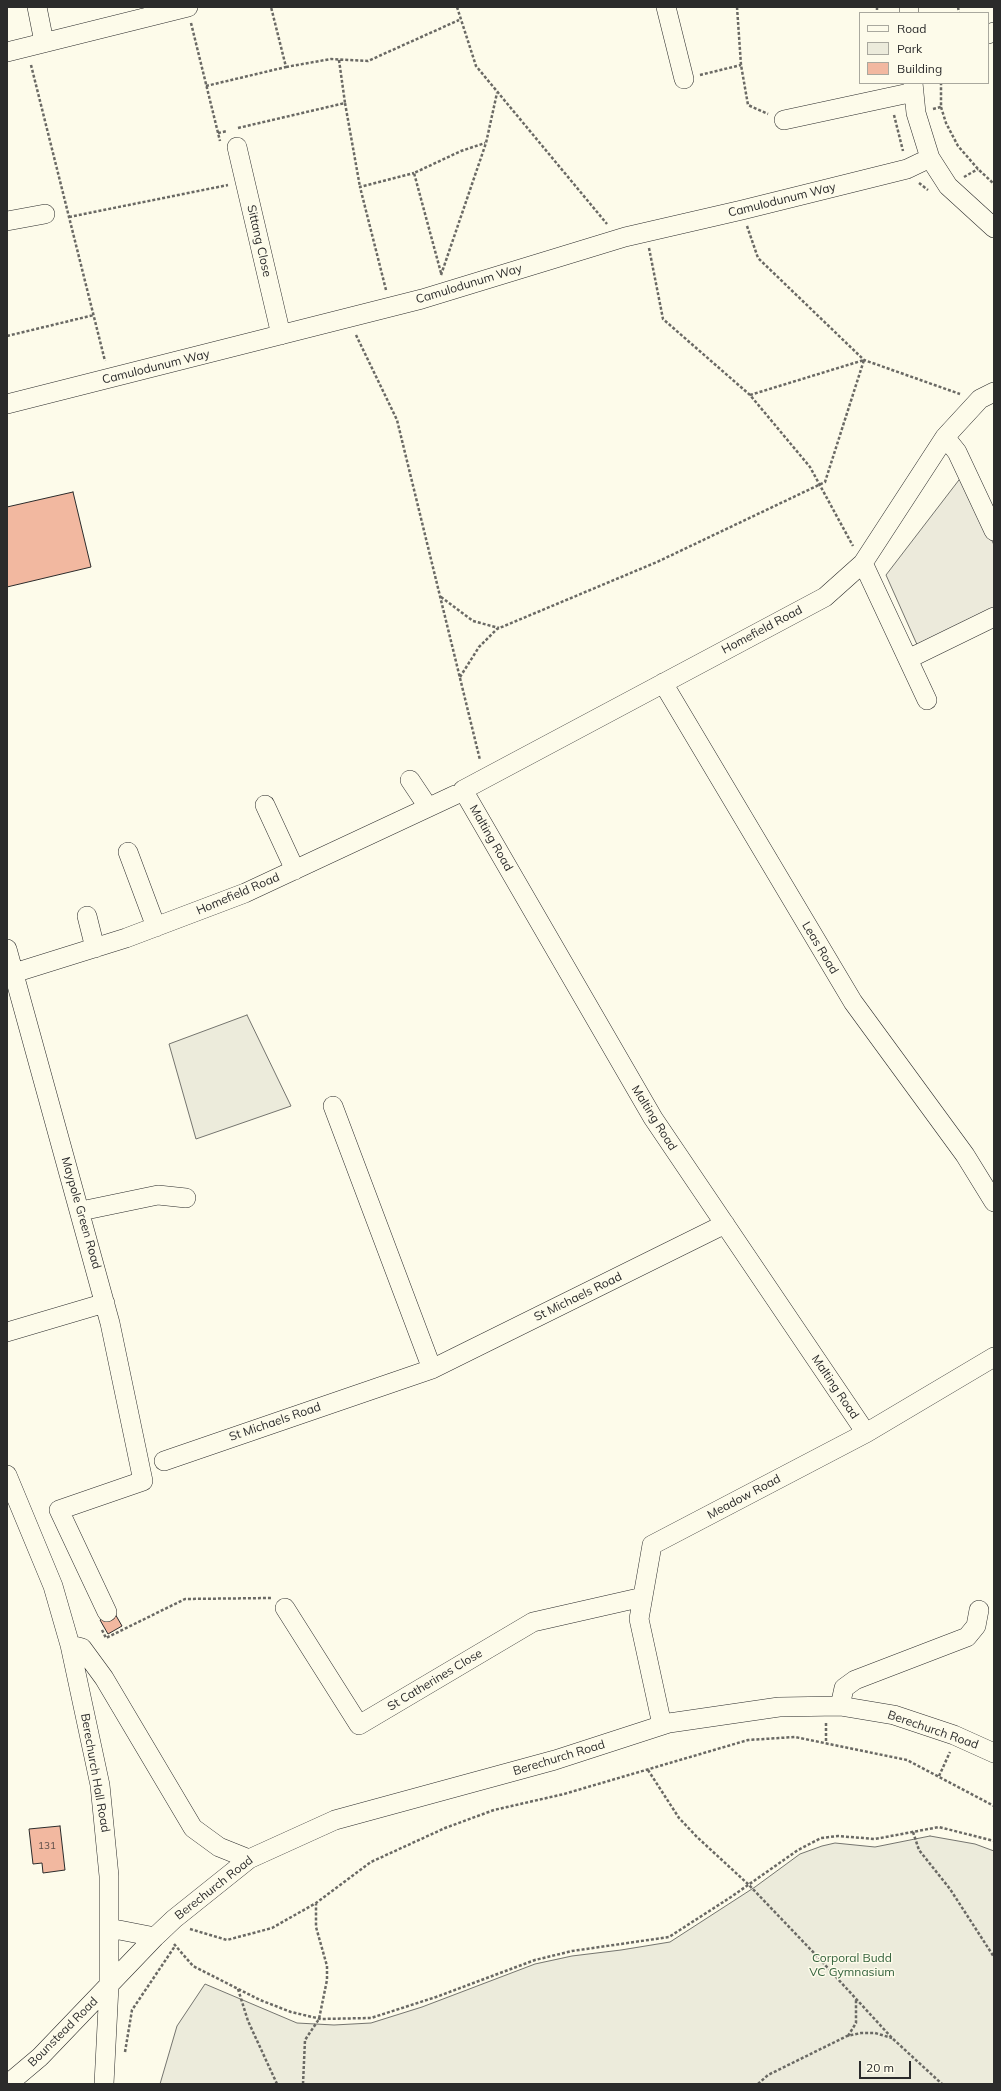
<!DOCTYPE html>
<html>
<head>
<meta charset="utf-8">
<style>
	body { margin:0 }
	#map { position:relative; width:1001px; height:2091px; overflow:hidden; background:#fdfbea; font-family:Mulish,sans-serif }
	canvas { display:block }
	.frame { position:absolute; inset:0; border:8px solid #2b2b2b; pointer-events:none }
	.legend { position:absolute; left:859px; top:12px; width:130px; height:72px; box-sizing:border-box; background:#fdfbea; border:1px solid #a9a89e; margin:0; padding:5px 7px; list-style:none; font-size:12px; color:#2b2b2b }
	.legend li { display:flex; align-items:center; gap:8px; height:20px }
	.legend b { width:20px; border:1px solid #a9a89e }
	.scale { position:absolute; left:859px; top:2061px; width:52px; height:18px; box-sizing:border-box; border:2px solid #2b2b2b; border-top:0; padding-left:5px; font-size:12px; line-height:14px; white-space:nowrap; color:#2b2b2b; -webkit-text-stroke:3px #fdfbea; paint-order:stroke }
</style>
</head>
<body>
<div id="map">
<canvas width="1001" height="2091"></canvas>
<div class="frame"></div>
<ul class="legend">
<li><b style="height:5px;background:#fdfbea"></b>Road</li>
<li><b style="height:11px;background:#ecebdb"></b>Park</li>
<li><b style="height:11px;background:#f2b8a0"></b>Building</li>
</ul>
<div class="scale">20 m</div>
</div>
<script>
const ctx = document.querySelector('canvas').getContext('2d');
ctx.lineJoin = 'round';
function fill(path, color) { ctx.fillStyle = color; ctx.fill(path, 'evenodd'); }
const poly = rows => new Path2D(rows.map(r => 'M' + r).join(''));
function strokePath(path, color, width, dash) { ctx.strokeStyle = color; ctx.lineWidth = width; ctx.lineCap = dash ? 'butt' : 'round'; ctx.setLineDash(dash || []); ctx.stroke(path); }
function drawText(font, color, halo, rows, align = 'center') {
  ctx.font = font + ' Mulish,sans-serif'; ctx.lineWidth = 3; ctx.setLineDash([]); ctx.textBaseline = 'middle'; ctx.strokeStyle = halo; ctx.fillStyle = color; for (const [text, x, y, turn = 0] of rows) {
    ctx.save(); ctx.translate(x, y); ctx.rotate((+turn || 0) * Math.PI / 180); ctx.textAlign = isNaN(turn) ? turn : align; if (halo) ctx.strokeText(text, 0, 0); ctx.fillText(text, 0, 0); ctx.restore();
  }
}
const green = poly([
	[247,1015,291,1106,196,1139,169,1044,247,1015],
	[930,1836,975,1844,994,1851,994,2084,160,2084,177,2026,205,1984,297,2023,334,2025,371,2023,422,2007,535,1964,572,1956,621,1950,670,1942,755,1887,800,1854,822,1846,835,1843,875,1847,930,1836]
]);
fill(green, '#ecebdb');
strokePath(green, '#74746e', 1);
const parking = poly([
	[962,476,994,545,994,612,919,649,886,575,962,476]
]);
fill(parking, '#eceadb');
strokePath(parking, '#74746e', 1);
const building = poly([
	[73,492,91,567,7,587,7,507,73,492],
	[114,1612,122,1626,108,1634,100,1620,114,1612],
	[60,1826,65,1870,43,1873,42,1863,33,1864,29,1829,60,1826]
]);
fill(building, '#f2b8a0');
strokePath(building, '#2b2b2b', 1);
const minor = poly([
	[37,7,44,42],
	[666,7,684,79],
	[909,7,909,13],
	[988,34,994,32],
	[7,52,188,7],
	[913,83,916,113,930,158,948,186,994,228],
	[784,120,914,92],
	[237,147,281,335],
	[7,221,45,214],
	[7,404,422,299,625,237,742,210,907,169,930,158],
	[945,437,957,452,994,531],
	[863,563,927,700],
	[908,659,994,617],
	[663,683,853,1002,965,1155,994,1202],
	[410,780,428,807],
	[265,805,295,870],
	[128,852,156,927],
	[87,916,95,948],
	[7,949,110,1323,143,1481,59,1510,107,1612],
	[14,973,126,938,245,893,455,795],
	[333,1106,432,1369],
	[81,1211,158,1195,186,1198],
	[7,1332,105,1303],
	[866,1433,653,1118,463,790,825,597,863,563,945,437,980,399,994,392],
	[164,1461,432,1369,725,1224],
	[7,1475,53,1586,70,1645,100,1785,109,1876,109,1986,104,2084],
	[285,1608,359,1725,533,1622,643,1597],
	[70,1645,82,1648,104,1678,193,1828,219,1847,249,1859],
	[840,1706,844,1688,855,1680,967,1637,976,1626,979,1610],
	[662,1725,639,1619,652,1545,866,1433,994,1357],
	[109,1928,155,1937],
	[8,2084,40,2057,155,1937,174,1919,249,1859,335,1820,555,1760,669,1723,779,1707,840,1706,894,1715,954,1735,994,1753]
]);
strokePath(minor, '#2b2b2b', 20);
strokePath(poly([
	[457,7,476,66,607,224],
	[737,7,741,65,748,105,768,114],
	[877,7,877,13],
	[958,7,959,13],
	[191,23,220,141],
	[339,60,345,103],
	[31,65,105,361],
	[286,67,331,59,368,61,459,20],
	[700,75,741,65],
	[206,86,286,67,271,7],
	[941,107,946,123,958,146,978,169,994,184],
	[933,109,941,107,941,83],
	[894,115,903,151],
	[238,128,345,103,360,187],
	[218,133,227,131],
	[964,177,978,169],
	[919,183,928,190],
	[69,217,228,185],
	[747,226,758,258,864,360,960,394],
	[649,248,663,319,750,395,810,467,853,546],
	[441,273,414,173,461,151,485,143],
	[441,275,486,143,497,93],
	[386,290,360,187,414,173],
	[356,335,397,420,480,760],
	[7,336,94,315],
	[750,395,864,360],
	[441,597,473,621,499,628],
	[460,677,479,647,497,629,657,562,825,482,864,360],
	[102,1630,106,1638,185,1599,271,1598],
	[826,1723,826,1743],
	[648,1770,679,1818,697,1837,749,1885,814,1953,892,2038,942,2084],
	[939,1776,950,1752],
	[913,1832,919,1850,950,1889,994,1957],
	[190,1929,227,1940,272,1928,316,1903,371,1862,445,1828,494,1810,564,1794,748,1740,795,1737,907,1760,994,1806],
	[174,1944,193,1966,260,2000,291,2012,321,2019,371,2018,436,1997,535,1960,572,1951,669,1937,731,1897,798,1850,821,1838,838,1836,875,1839,939,1827,994,1841],
	[238,1989,248,2021,277,2084],
	[848,2036,856,2023,856,2000],
	[125,2052,132,2010,175,1946],
	[303,2084,305,2040,319,2019,327,1980,327,1966,316,1927,316,1904],
	[758,2084,768,2075,847,2036,861,2033,875,2033,892,2038]
]), '#6a6964', 2.5, [3, 2]);
strokePath(minor, '#fdfbea', 19);
drawText('10px', '#5d4e48', null, [
	["131",47,1846]
]);
drawText('12px', '#2b2b2b', '#fdfbea', [
	["Camulodunum Way",782,200,-14],
	["Sittang Close",259,241,77],
	["Camulodunum Way",469,284,-17],
	["Camulodunum Way",156,367,-14],
	["Homefield Road",762,630,-28],
	["Malting Road",491,838,60],
	["Homefield Road",238,894,-23],
	["Leas Road",820,948,59],
	["Malting Road",654,1118,58],
	["Maypole Green Road",81,1213,74],
	["St Michaels Road",578,1297,-26],
	["Malting Road",835,1387,56],
	["St Michaels Road",275,1422,-19],
	["Meadow Road",744,1497,-28],
	["St Catherines Close",435,1680,-31],
	["Berechurch Road",933,1730,19],
	["Berechurch Road",559,1758,-17],
	["Berechurch Hall Road",95,1773,80],
	["Berechurch Road",214,1888,-38],
	["Bounstead Road",63,2032,-45]
]);
drawText('12px', '#34623c', '#fdfbea', [
	["Corporal Budd",852,1958],
	["VC Gymnasium",852,1972]
]);
</script>
</body>
</html>
